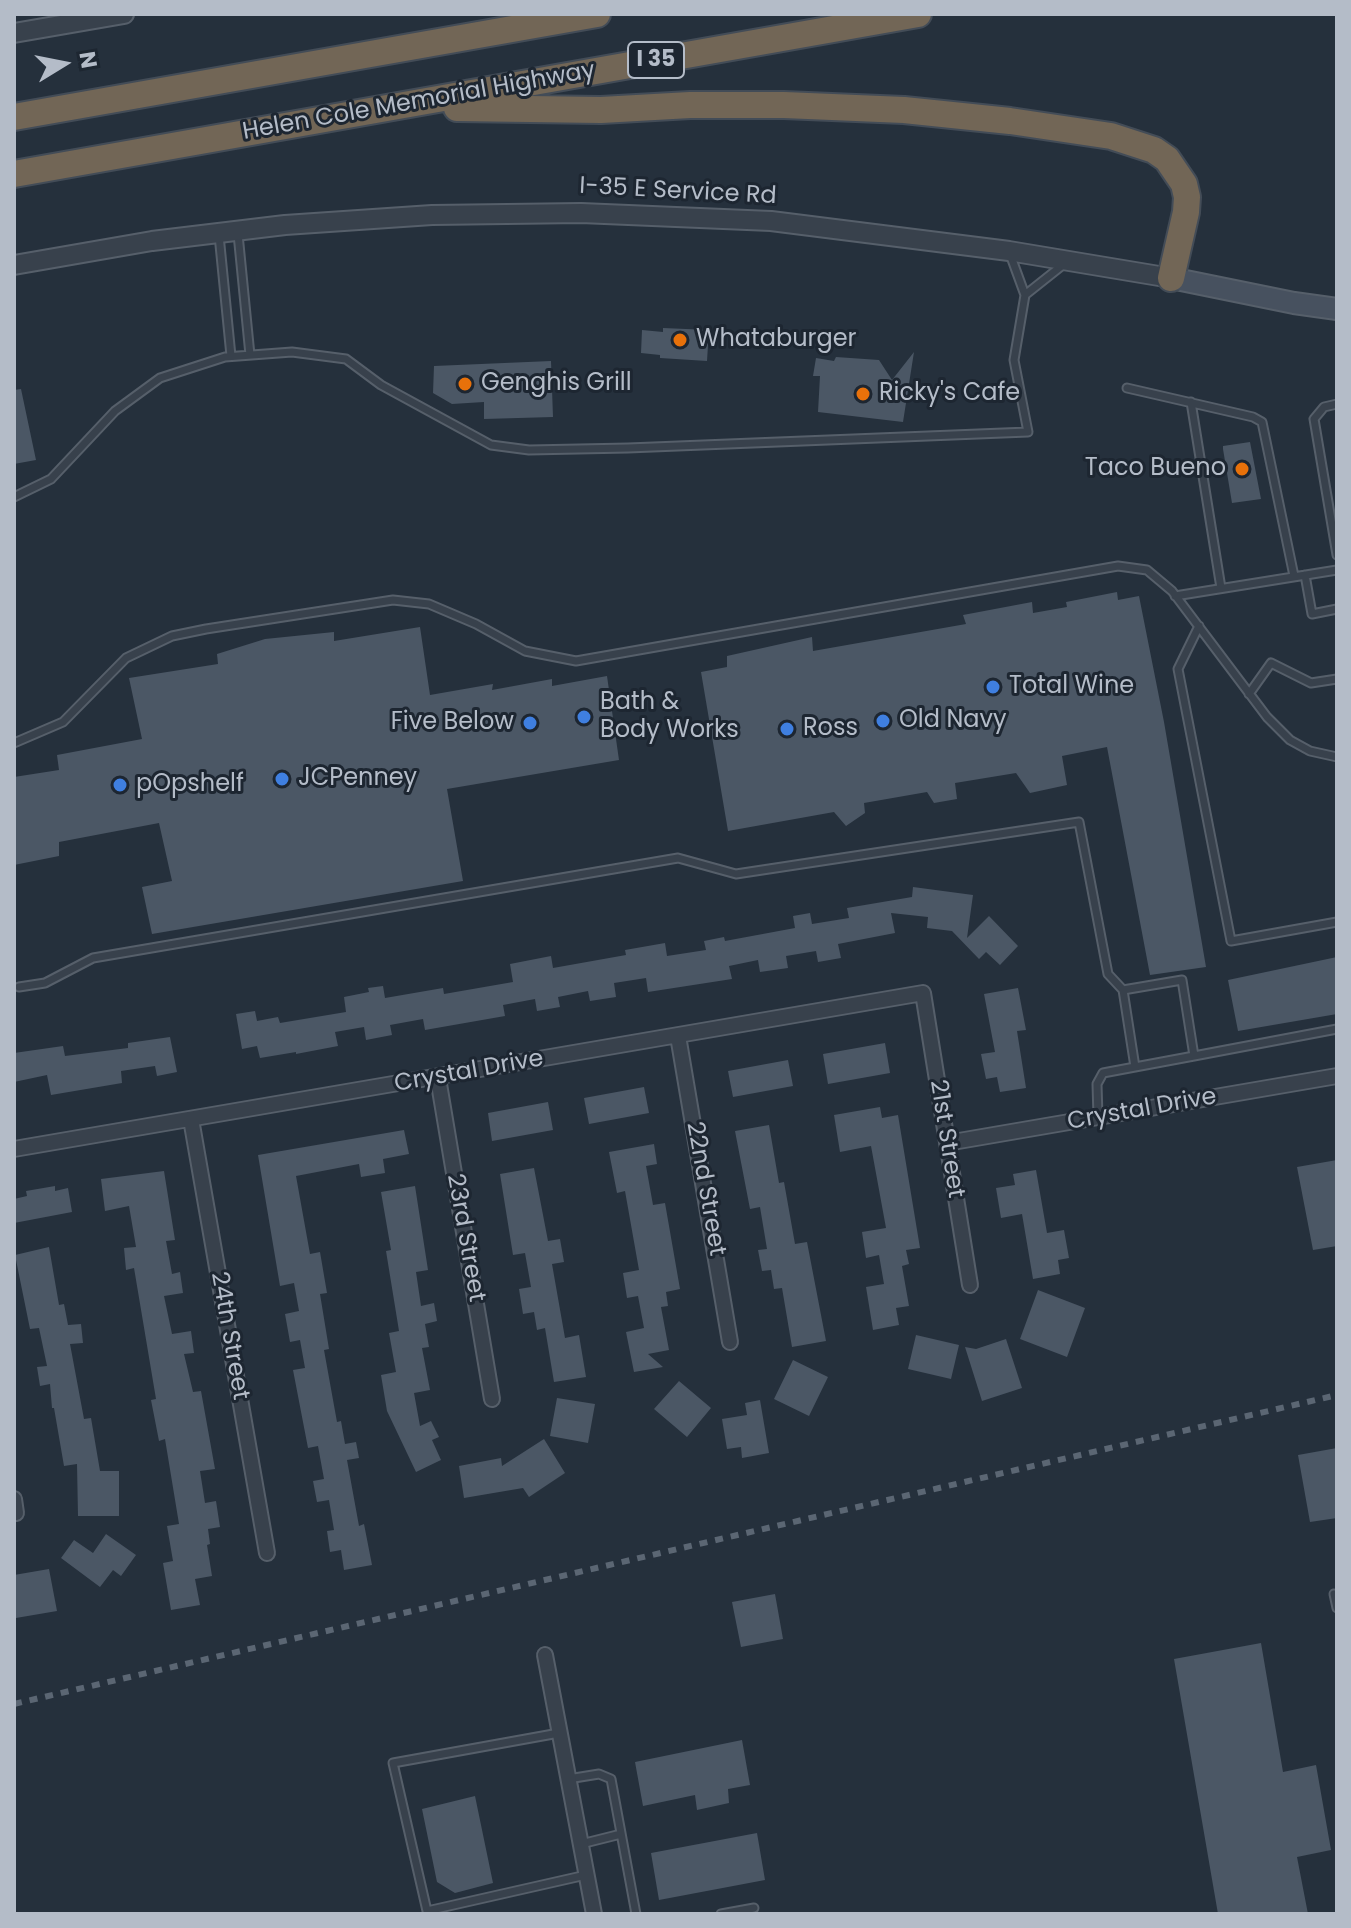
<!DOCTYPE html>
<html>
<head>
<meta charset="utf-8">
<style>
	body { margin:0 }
	#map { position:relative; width:1351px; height:1928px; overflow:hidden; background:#25303c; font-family:Poppins,sans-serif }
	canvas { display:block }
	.frame { position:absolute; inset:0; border:16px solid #b4bcc8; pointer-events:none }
	.north { position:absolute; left:24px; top:24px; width:80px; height:80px; -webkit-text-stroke:6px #1d2631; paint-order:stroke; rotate:80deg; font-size:22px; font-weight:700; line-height:32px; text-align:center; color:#b4bcc8 }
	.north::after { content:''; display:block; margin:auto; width:28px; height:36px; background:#b4bcc8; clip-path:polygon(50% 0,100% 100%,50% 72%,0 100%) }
</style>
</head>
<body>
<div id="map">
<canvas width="1351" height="1928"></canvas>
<div class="frame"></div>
<div class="north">N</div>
</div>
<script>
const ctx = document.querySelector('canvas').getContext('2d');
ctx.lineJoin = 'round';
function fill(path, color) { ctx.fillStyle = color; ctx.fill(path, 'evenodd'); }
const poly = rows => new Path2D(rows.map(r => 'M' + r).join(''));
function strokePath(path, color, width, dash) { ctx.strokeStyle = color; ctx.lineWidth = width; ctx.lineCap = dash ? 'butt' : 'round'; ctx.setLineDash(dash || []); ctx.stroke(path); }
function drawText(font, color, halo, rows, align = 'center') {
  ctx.font = font + ' Poppins,sans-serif'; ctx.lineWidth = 6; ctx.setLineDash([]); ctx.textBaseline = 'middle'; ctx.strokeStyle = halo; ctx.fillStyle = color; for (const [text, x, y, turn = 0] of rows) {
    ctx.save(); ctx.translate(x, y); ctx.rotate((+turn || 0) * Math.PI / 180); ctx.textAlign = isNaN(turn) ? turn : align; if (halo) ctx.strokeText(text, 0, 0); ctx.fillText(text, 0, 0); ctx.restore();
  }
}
fill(poly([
	[663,328,709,330,707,361,660,358,660,355,641,353,642,330,663,332],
	[914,352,903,422,818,412,820,376,813,376,816,358,834,361,836,357,879,360,892,380],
	[551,361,553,417,484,419,484,402,452,404,433,393,434,366],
	[21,389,36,460,14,464,14,390],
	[1250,442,1261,499,1232,503,1223,449,1223,446],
	[1117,592,1118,600,1139,596,1164,722,1206,967,1150,975,1107,747,1062,756,1067,785,1030,793,1016,773,955,783,957,799,934,803,927,792,864,803,865,813,846,826,834,812,728,831,701,672,727,667,727,656,812,637,813,651,966,624,963,615,1032,602,1033,613,1067,607,1066,602],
	[420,627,430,695,493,684,492,690,552,679,552,686,607,676,619,760,447,789,463,881,152,934,142,887,172,881,159,823,59,842,59,856,14,865,14,777,59,770,57,755,142,739,129,678,218,664,217,654,265,639,334,632,334,641],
	[913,887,973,895,967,938,989,916,1018,946,1000,965,986,952,979,959,952,931,927,928,928,917,891,913,895,933,838,944,841,958,818,962,816,951,786,956,788,968,760,972,758,960,729,966,732,979,648,992,646,978,614,983,616,997,590,1001,588,991,558,997,560,1007,537,1011,535,999,503,1005,505,1016,425,1030,423,1019,390,1025,392,1035,366,1040,364,1027,335,1032,338,1046,296,1054,296,1052,260,1058,257,1046,242,1049,236,1014,255,1011,257,1021,278,1017,280,1023,346,1012,344,997,369,992,368,988,383,986,385,998,443,988,444,994,513,982,510,964,551,956,553,968,626,955,625,950,665,943,667,956,706,950,704,941,724,937,725,941,795,928,793,916,810,913,812,924,849,918,847,908,912,897],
	[1337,957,1337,1014,1238,1031,1228,980],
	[1018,988,1026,1030,1017,1031,1026,1088,1000,1092,997,1077,986,1079,981,1054,995,1052,984,994],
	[170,1037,177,1072,157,1076,155,1066,121,1071,122,1083,51,1095,47,1075,14,1082,14,1053,63,1046,65,1056,128,1048,128,1043],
	[885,1043,890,1073,828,1084,823,1054],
	[788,1060,793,1086,733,1097,728,1071],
	[644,1087,649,1113,589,1124,584,1098],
	[548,1102,553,1130,492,1141,488,1113],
	[880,1107,882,1118,898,1115,920,1248,906,1250,909,1264,902,1266,909,1306,896,1308,899,1325,873,1330,866,1287,884,1284,879,1255,866,1258,862,1232,886,1228,871,1146,840,1152,834,1115],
	[769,1125,779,1183,784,1182,795,1244,807,1242,826,1341,792,1347,782,1288,774,1289,771,1270,762,1271,758,1250,767,1249,760,1207,750,1209,735,1131],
	[404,1130,409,1154,383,1159,385,1173,361,1177,359,1164,296,1176,310,1254,320,1252,327,1293,320,1294,329,1349,324,1350,337,1422,341,1421,345,1444,356,1442,359,1458,347,1460,359,1526,364,1524,372,1565,344,1570,341,1550,330,1552,327,1531,334,1530,329,1500,317,1502,313,1481,324,1479,318,1446,308,1448,293,1370,305,1368,300,1340,290,1342,285,1314,299,1311,294,1283,280,1286,258,1155],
	[654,1144,657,1164,646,1166,653,1205,665,1203,680,1289,666,1292,668,1306,661,1307,669,1350,648,1354,663,1367,634,1372,626,1332,644,1328,638,1296,627,1298,623,1273,639,1270,625,1191,617,1193,609,1152],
	[1337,1160,1337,1246,1313,1250,1297,1167],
	[534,1168,548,1241,560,1239,564,1262,552,1264,565,1338,579,1335,586,1377,554,1382,545,1328,537,1330,534,1312,523,1314,519,1289,531,1287,525,1253,513,1255,500,1174],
	[1036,1170,1047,1233,1064,1230,1069,1258,1058,1260,1060,1274,1033,1279,1022,1214,1001,1218,996,1188,1015,1185,1013,1174],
	[164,1171,175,1240,166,1241,172,1274,180,1272,183,1293,164,1296,172,1334,191,1331,194,1353,184,1354,193,1392,201,1391,215,1469,200,1471,205,1503,216,1501,220,1527,208,1529,210,1544,207,1545,212,1576,195,1579,200,1605,171,1610,163,1563,173,1561,167,1526,179,1524,165,1439,159,1441,151,1400,156,1399,134,1268,126,1270,124,1248,136,1247,129,1206,105,1211,101,1179],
	[55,1186,55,1191,68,1188,72,1212,14,1223,14,1199,27,1196,26,1191],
	[415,1186,428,1270,416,1272,421,1306,434,1303,437,1321,425,1324,429,1347,422,1348,430,1390,414,1393,420,1426,431,1421,439,1437,432,1440,441,1460,416,1472,387,1411,381,1375,396,1372,389,1333,399,1331,386,1251,391,1250,381,1192],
	[49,1247,59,1305,64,1304,68,1325,81,1324,83,1343,70,1344,84,1419,91,1418,100,1471,119,1471,119,1516,78,1516,77,1464,64,1466,54,1408,52,1408,50,1384,40,1386,37,1367,47,1366,39,1328,30,1329,15,1255],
	[1038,1290,1085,1308,1067,1357,1020,1339],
	[916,1335,959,1345,951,1379,908,1369],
	[1006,1339,1022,1388,982,1401,965,1347,976,1349],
	[793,1360,828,1377,809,1416,774,1399],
	[679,1381,711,1408,687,1437,654,1409],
	[557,1398,595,1404,588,1443,550,1436],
	[760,1400,769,1453,742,1458,741,1447,727,1449,722,1419,747,1415,745,1403],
	[544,1439,565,1473,529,1497,523,1488,464,1498,459,1466,501,1458,502,1466],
	[1337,1448,1337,1518,1310,1522,1298,1455],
	[106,1534,136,1555,121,1576,113,1570,100,1587,61,1558,74,1540,93,1553],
	[49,1569,57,1611,16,1618,14,1575],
	[775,1594,783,1639,741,1647,732,1602],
	[1261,1643,1283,1772,1316,1765,1331,1850,1297,1857,1308,1914,1218,1914,1174,1659],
	[742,1740,750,1785,728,1789,729,1803,697,1810,695,1795,643,1806,635,1762],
	[475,1796,493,1883,455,1893,437,1882,422,1809],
	[757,1833,765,1880,659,1900,651,1853]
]), '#4b5765');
const service = poly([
	[238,234,250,355],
	[219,235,231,356],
	[1025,295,1064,264],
	[1127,388,1253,417,1262,422,1294,576],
	[1191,402,1221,588],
	[1337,404,1324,407,1314,419,1337,555],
	[14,497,51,479,115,411,160,378,225,357,292,352,346,359,381,385,491,445,529,450,628,448,1028,432,1014,360,1025,295,1010,254],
	[1305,575,1312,614,1337,609],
	[1175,596,1337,570],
	[1199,626,1178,669,1231,941,1337,922],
	[1249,694,1271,663,1311,683,1337,679],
	[14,743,63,722,126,658,172,636,206,629,393,600,429,604,476,624,525,651,576,661,1118,566,1147,570,1172,591,1267,717,1290,740,1310,751,1337,757],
	[19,987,45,983,93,958,678,858,736,874,1079,822,1108,974,1123,990],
	[1194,1056,1182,980,1123,990,1135,1067,1194,1056,1337,1029],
	[1098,1117,1097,1084,1103,1073,1135,1067],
	[1334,1594,1337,1608],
	[559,1733,393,1763,427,1911,586,1875],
	[568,1779,599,1774,611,1779,636,1914],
	[581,1844,621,1834],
	[721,1914,754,1908]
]);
const minor = poly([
	[678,1036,730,1342],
	[438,1078,492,1399],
	[191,1119,267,1553],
	[947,1143,1337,1076],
	[14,1149,923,993,970,1285],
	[14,1499,16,1513],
	[545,1655,594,1914]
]);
const tertiary = poly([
	[14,33,124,14],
	[14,265,152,241,285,225,432,215,581,213,771,221,1009,251,1171,278]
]);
const secondary = poly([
	[1171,278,1294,303,1337,309]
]);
const motorway = poly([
	[457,108,601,110,690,105,784,105,904,110,1010,121,1111,136,1154,150,1167,159,1184,184,1187,197,1186,212,1171,278],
	[14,117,597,14],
	[14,174,918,14]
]);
strokePath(service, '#565f6a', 11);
strokePath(minor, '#565f6a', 18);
strokePath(tertiary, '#565f6a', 22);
strokePath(secondary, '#565f6a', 24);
strokePath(motorway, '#434c57', 30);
strokePath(service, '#38414c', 7);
strokePath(minor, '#38414c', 14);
strokePath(tertiary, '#38414c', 18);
strokePath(secondary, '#47515f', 20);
strokePath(motorway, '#726656', 26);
strokePath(poly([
	[14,1704,1337,1395]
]), '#5b6673', 6, [8, 8]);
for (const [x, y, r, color] of [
	[680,340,8,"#e8710a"],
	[465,384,8,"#e8710a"],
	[863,394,8,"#e8710a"],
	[1242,469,8,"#e8710a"],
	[993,687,8,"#3f7fe0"],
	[584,717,8,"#3f7fe0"],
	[883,721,8,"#3f7fe0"],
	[530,723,8,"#3f7fe0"],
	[787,729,8,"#3f7fe0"],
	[282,779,8,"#3f7fe0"],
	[120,785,8,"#3f7fe0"]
]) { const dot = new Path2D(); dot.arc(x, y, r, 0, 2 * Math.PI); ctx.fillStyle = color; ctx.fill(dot); strokePath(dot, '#1d2631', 3); }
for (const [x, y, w] of [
	[656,60,56]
]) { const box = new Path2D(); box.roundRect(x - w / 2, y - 18, w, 36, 6); ctx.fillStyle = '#1d2631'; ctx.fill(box); strokePath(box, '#b4bcc8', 2); }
drawText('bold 22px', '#b4bcc8', null, [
	["I 35",656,60]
]);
drawText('24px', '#b4bcc8', '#1d2631', [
	["Helen Cole Memorial Highway",419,102,-10],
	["I-35 E Service Rd",678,192,3],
	["Crystal Drive",469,1072,-10],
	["Crystal Drive",1142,1110,-10],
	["21st Street",946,1139,81],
	["22nd Street",705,1189,80],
	["23rd Street",465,1238,80],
	["24th Street",229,1336,80]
]);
drawText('24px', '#b4bcc8', '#1d2631', [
	["Whataburger",696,340],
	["Genghis Grill",481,384],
	["Ricky's Cafe",879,394],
	["Taco Bueno",1226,469,"right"],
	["Total Wine",1009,687],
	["Bath &",600,703],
	["Body Works",600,731],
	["Old Navy",899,721],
	["Five Below",514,723,"right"],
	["Ross",803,729],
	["JCPenney",298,779],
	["pOpshelf",136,785]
], 'left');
</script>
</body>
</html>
